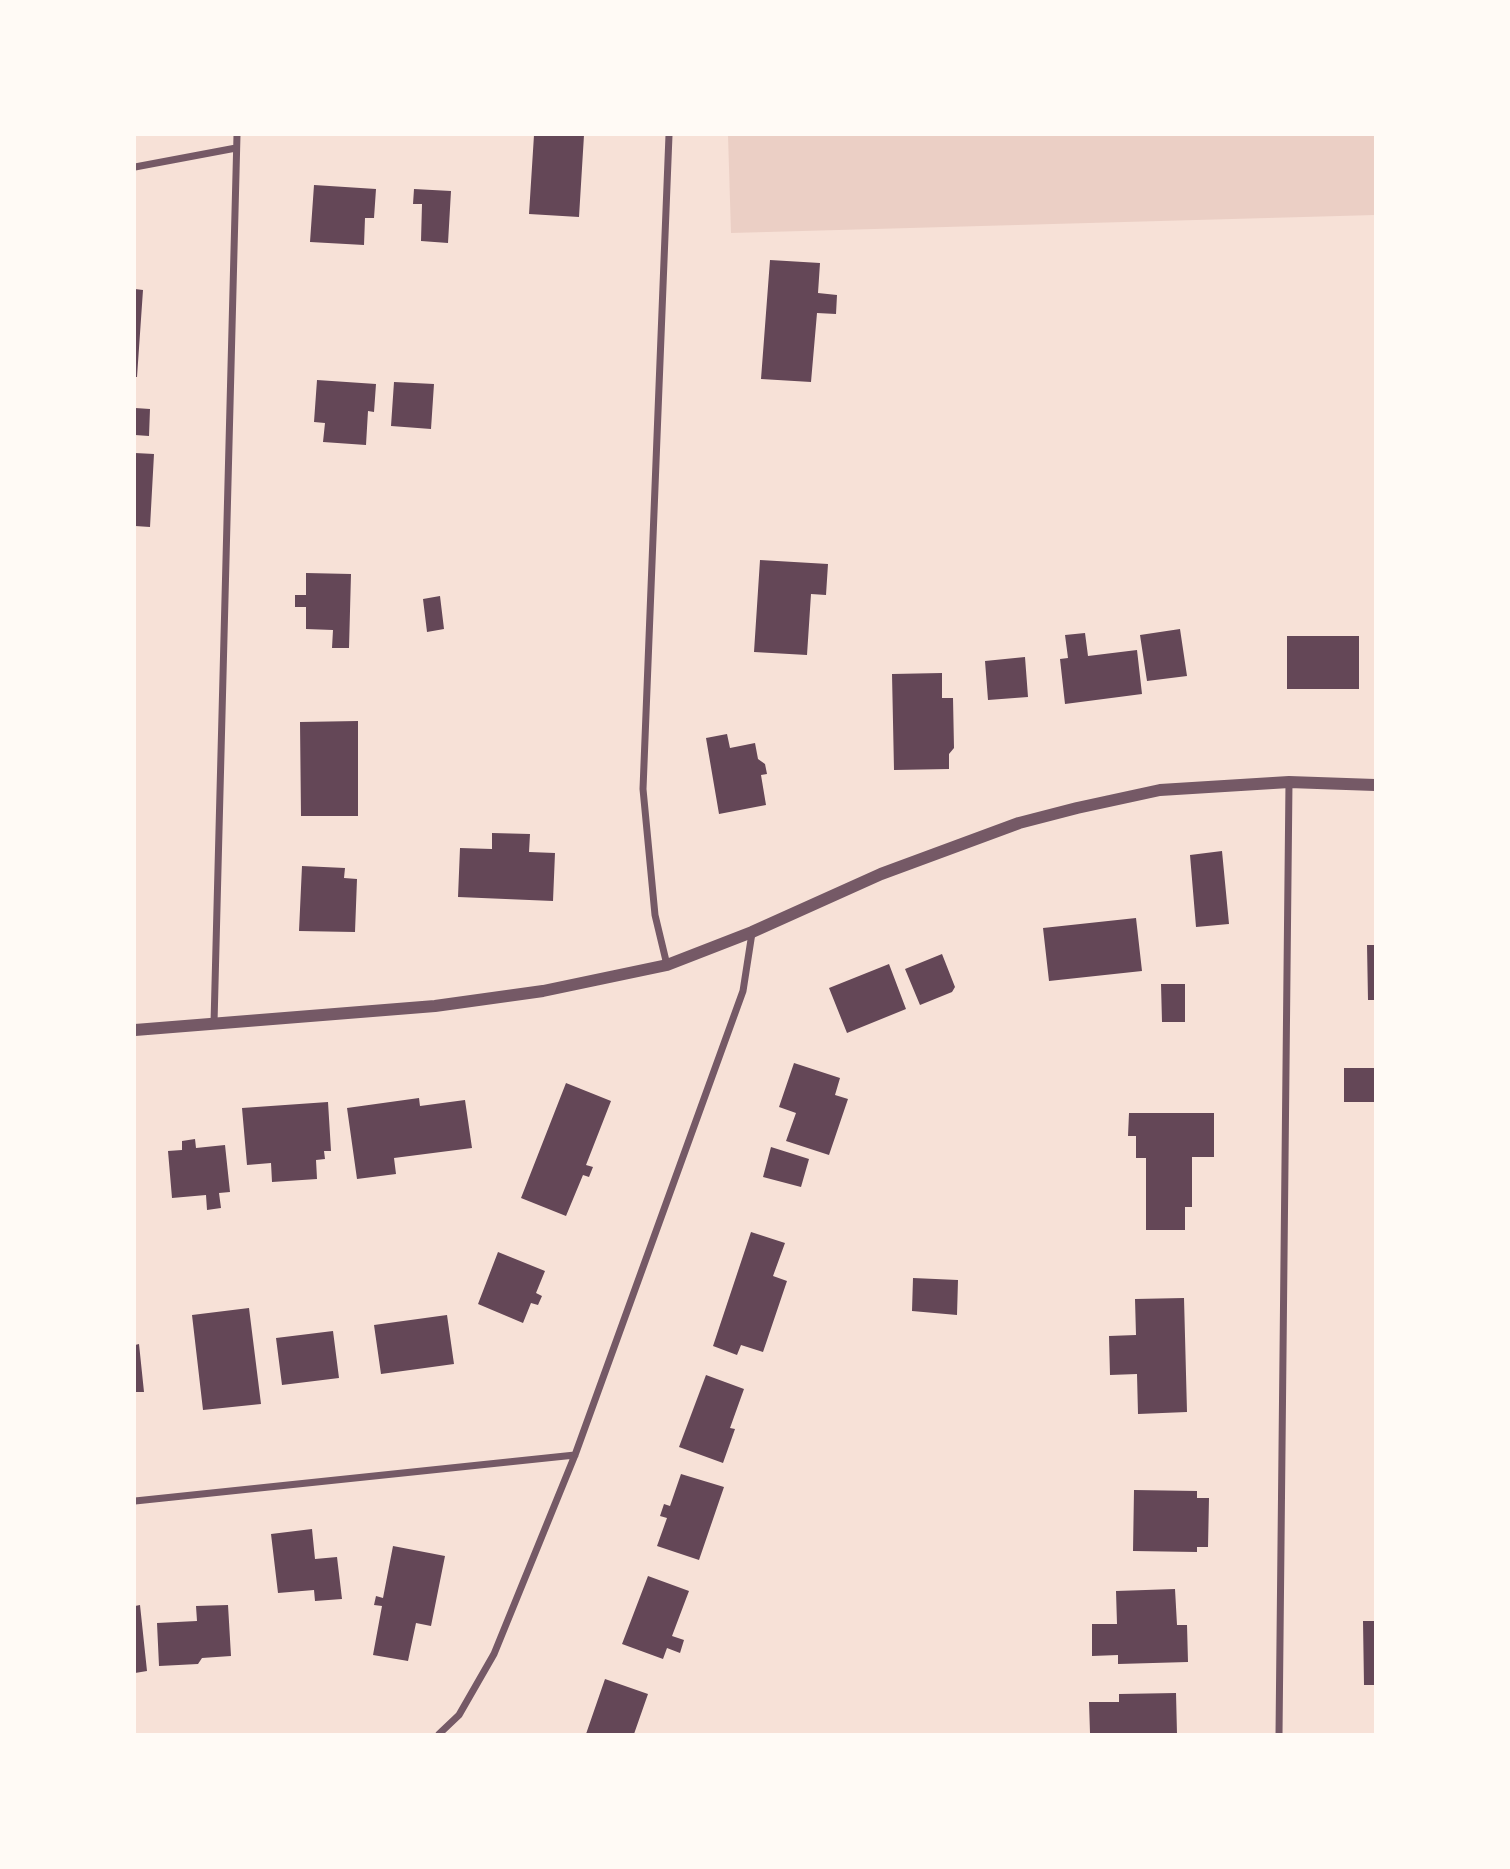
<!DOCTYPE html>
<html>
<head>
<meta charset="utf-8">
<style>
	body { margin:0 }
	#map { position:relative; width:1510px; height:1869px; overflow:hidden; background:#f7e1d7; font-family:"DM Sans",sans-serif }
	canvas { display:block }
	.frame { position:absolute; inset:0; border:136px solid #fffaf5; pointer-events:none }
</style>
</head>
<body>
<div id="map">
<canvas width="1510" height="1869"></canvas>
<div class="frame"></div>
</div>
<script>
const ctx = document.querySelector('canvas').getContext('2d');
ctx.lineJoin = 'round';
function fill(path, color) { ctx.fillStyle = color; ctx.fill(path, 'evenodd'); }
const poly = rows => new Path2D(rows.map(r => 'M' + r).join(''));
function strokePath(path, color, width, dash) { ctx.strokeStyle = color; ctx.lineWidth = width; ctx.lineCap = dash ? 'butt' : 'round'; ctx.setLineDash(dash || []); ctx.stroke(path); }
fill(poly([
	[728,135,1375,135,1375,215,731,233]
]), '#ebcfc5');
fill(poly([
	[534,135,584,135,579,217,529,214],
	[314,185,376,189,374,218,365,218,364,245,310,242],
	[414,189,451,191,448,243,421,241,422,204,413,204],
	[770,260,820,263,818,293,837,295,836,314,817,313,811,382,761,379],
	[135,289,143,290,137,377,135,377],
	[317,380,376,384,374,412,368,411,366,445,323,442,325,423,314,422],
	[394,382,434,384,431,429,391,426],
	[135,408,150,409,149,436,135,435],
	[135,453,154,454,150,527,135,526],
	[760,560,828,564,826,595,811,594,807,655,754,652],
	[306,573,351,574,349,648,332,648,333,630,306,629,306,607,295,607,295,595,306,595],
	[440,596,444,629,427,632,423,599],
	[1180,629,1187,676,1147,681,1140,635],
	[1085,633,1088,656,1137,650,1142,694,1065,704,1060,659,1068,658,1065,635],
	[1287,636,1359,636,1359,689,1287,689],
	[1025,657,1028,697,988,700,985,661],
	[942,673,942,698,953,698,954,748,949,754,949,769,894,770,892,674],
	[358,721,358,816,301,816,300,722],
	[727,734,730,748,755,743,758,759,765,764,767,774,761,775,766,805,719,814,706,738],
	[492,833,530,834,529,852,555,853,553,901,458,897,460,848,492,849],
	[1222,851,1229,924,1196,927,1190,855],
	[302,866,345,868,344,878,357,879,355,932,299,931],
	[1136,918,1142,971,1049,981,1043,928],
	[1367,945,1375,945,1375,1000,1368,1000],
	[942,954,955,987,952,992,920,1005,905,969],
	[889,964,906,1009,847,1033,829,988],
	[1161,984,1185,984,1185,1022,1162,1022],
	[794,1063,840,1078,835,1095,848,1099,829,1155,786,1141,796,1113,779,1107],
	[1344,1068,1375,1068,1375,1102,1344,1102],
	[566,1083,611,1101,586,1165,593,1167,589,1177,583,1175,566,1216,521,1198],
	[419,1098,420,1106,465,1100,472,1148,394,1158,396,1174,357,1179,347,1108],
	[328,1102,331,1151,324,1151,325,1159,316,1160,317,1179,272,1182,271,1163,247,1165,242,1108],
	[1129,1113,1214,1113,1214,1157,1192,1157,1192,1207,1185,1207,1185,1230,1146,1230,1146,1158,1136,1158,1136,1136,1128,1136],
	[195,1139,196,1148,225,1145,230,1192,219,1193,221,1208,207,1210,206,1195,172,1198,168,1151,182,1150,182,1141],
	[771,1147,809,1159,801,1187,763,1177],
	[751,1232,785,1243,773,1276,787,1281,763,1352,741,1345,737,1355,713,1346],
	[498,1252,545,1271,536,1293,542,1296,538,1305,531,1303,523,1323,478,1304],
	[913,1278,958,1280,957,1315,912,1311],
	[1184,1298,1187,1412,1138,1414,1137,1374,1110,1375,1109,1336,1136,1335,1135,1299],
	[249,1308,261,1404,203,1410,192,1315],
	[447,1315,454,1364,381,1374,374,1325],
	[333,1331,339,1378,282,1385,276,1338],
	[139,1344,144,1392,135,1392,135,1345],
	[706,1375,744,1389,730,1428,735,1429,723,1463,679,1447],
	[681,1474,724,1487,699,1560,657,1546,667,1518,660,1516,664,1504,670,1506],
	[1134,1490,1197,1491,1197,1498,1209,1498,1208,1547,1197,1547,1197,1552,1133,1551],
	[312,1529,315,1559,337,1557,342,1599,315,1601,314,1590,278,1593,271,1534],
	[393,1546,445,1556,431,1626,416,1623,408,1661,373,1655,382,1606,374,1605,376,1596,383,1598],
	[648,1576,689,1591,672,1636,684,1640,680,1653,667,1648,663,1659,622,1644],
	[1175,1589,1177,1625,1187,1625,1188,1662,1118,1664,1118,1655,1092,1656,1092,1624,1117,1624,1116,1591],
	[140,1605,147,1671,135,1673,135,1606],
	[228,1605,231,1656,202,1658,198,1664,159,1666,157,1623,197,1621,196,1606],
	[1363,1621,1375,1621,1375,1685,1364,1685],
	[605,1679,648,1694,634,1734,586,1734],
	[1176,1693,1177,1734,1090,1733,1089,1702,1119,1702,1119,1694]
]), '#644757');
strokePath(poly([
	[135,167,236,148],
	[667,965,655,915,643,789,669,135],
	[214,1023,237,135],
	[135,1501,575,1455],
	[439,1734,459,1715,494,1654,575,1455,743,991,752,933],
	[1279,1734,1289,782]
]), '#755966', 7);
strokePath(poly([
	[135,1030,435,1006,543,991,667,965,752,932,881,874,1019,823,1077,808,1160,790,1289,782,1375,785]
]), '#755966', 12);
</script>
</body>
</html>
